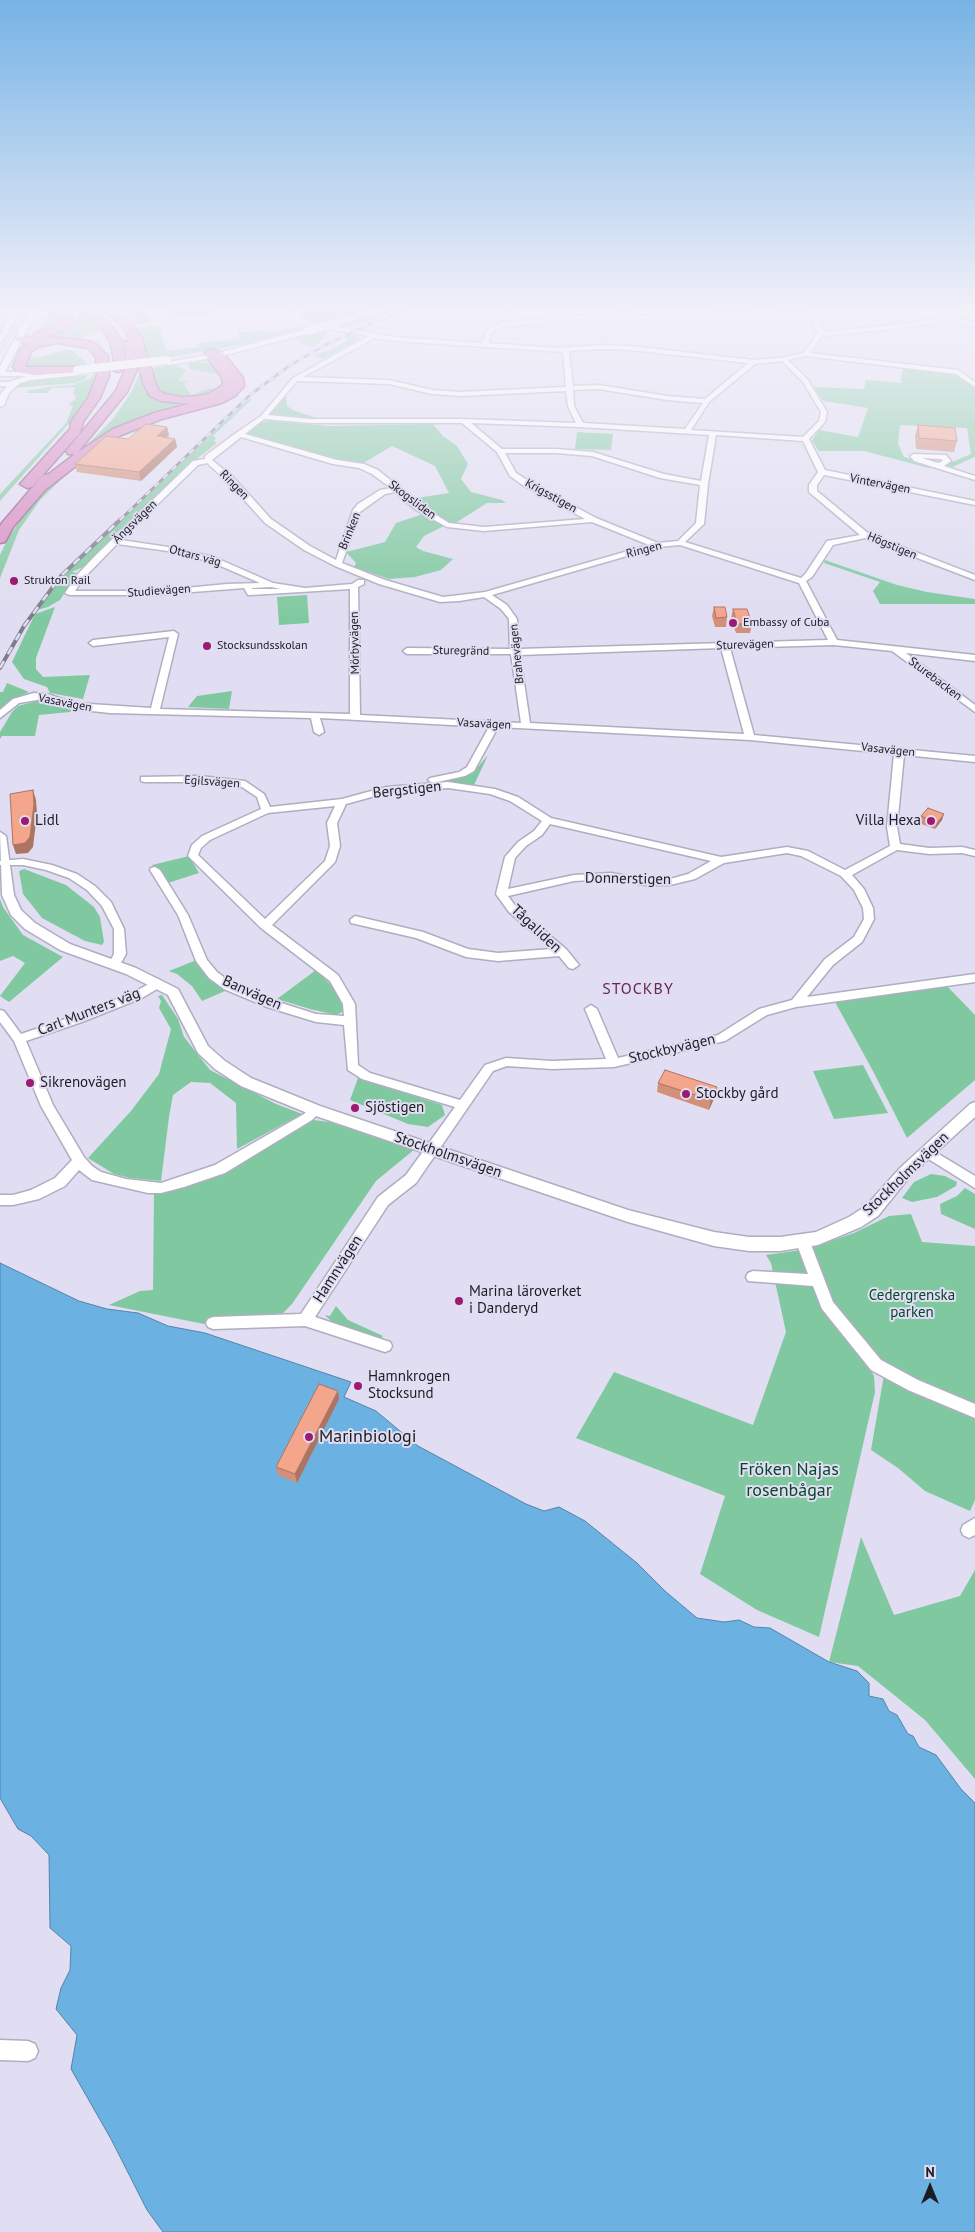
<!DOCTYPE html>
<html>
<head>
<meta charset="utf-8">
<style>
	body { margin:0 }
	#map { position:relative; width:975px; height:2232px; overflow:hidden; background:#e1ddf2; font-family:"PT Sans",sans-serif }
	canvas { display:block }
	.north { position:absolute; left:905px; top:2162px; width:50px; height:50px; -webkit-text-stroke:4px #e1ddf2; paint-order:stroke; rotate:0deg; font-size:14px; font-weight:700; line-height:20px; text-align:center; color:#1d1c23 }
	.north::after { content:''; display:block; margin:auto; width:18px; height:22px; background:#1d1c23; clip-path:polygon(50% 0,100% 100%,50% 72%,0 100%) }
</style>
</head>
<body>
<div id="map">
<canvas width="975" height="2232"></canvas>
<div class="north">N</div>
</div>
<script>
const ctx = document.querySelector('canvas').getContext('2d');
ctx.lineJoin = 'round';
function fill(path, color) { ctx.fillStyle = color; ctx.fill(path, 'evenodd'); }
const poly = rows => new Path2D(rows.map(r => 'M' + r).join(''));
function strokePath(path, color, width, dash) { ctx.strokeStyle = color; ctx.lineWidth = width; ctx.lineCap = dash ? 'butt' : 'round'; ctx.setLineDash(dash || []); ctx.stroke(path); }
function drawText(font, color, halo, rows, align = 'center') {
  ctx.font = font + ' "PT Sans",sans-serif'; ctx.lineWidth = 4; ctx.setLineDash([]); ctx.textBaseline = 'middle'; ctx.strokeStyle = halo; ctx.fillStyle = color; for (const [text, x, y, turn = 0] of rows) {
    ctx.save(); ctx.translate(x, y); ctx.rotate((+turn || 0) * Math.PI / 180); ctx.textAlign = isNaN(turn) ? turn : align; if (halo) ctx.strokeText(text, 0, 0); ctx.fillText(text, 0, 0); ctx.restore();
  }
}
fill(poly([
	[193,368,210,371,218,374,223,379,215,390,208,388,192,395,187,390,186,385,177,381,185,370]
]), '#dacde1');
fill(poly([
	[0,306,29,306,28,312,21,324,0,354]
]), '#d1cce0');
fill(poly([
	[47,306,58,306,62,310,63,319,59,325,51,330,38,333,47,315],
	[71,306,76,306,82,310,95,320,101,331,93,332,78,339,33,338,61,333,74,325,78,320,75,310],
	[121,306,140,306,151,319,148,323,132,325,135,318],
	[169,306,208,306,211,314,171,318],
	[309,306,364,306,368,308,364,312,324,324,302,318,302,311],
	[397,306,407,306,347,329,330,326],
	[669,306,803,306,807,312,685,311],
	[156,325,159,326,166,351,199,347,199,343,240,339,238,332,262,330,277,331,300,327,307,329,256,342,148,361,134,328],
	[324,330,328,332,318,344,312,347,303,344,296,338],
	[349,334,360,338,360,340,323,359,313,356,332,349,347,340,346,336],
	[64,350,71,350,84,360,88,367,24,368,25,358,42,357],
	[199,362,208,363,223,376,223,384,219,391,210,395,185,399,164,395,155,389,150,368,174,364,186,370,178,381,187,381,188,382,184,383,187,390,192,395,209,388,215,390,223,380,218,374,190,369,188,366,190,363],
	[903,368,962,374,975,389,975,457,950,468,945,465,971,454,967,428,900,425,898,444,904,457,936,466,929,468,864,451,819,451,812,441,819,430,858,437,868,408,823,401,814,387,864,389,866,380,901,383],
	[141,369,153,397,208,400,84,448,113,419,131,393],
	[98,374,92,393,73,419,0,501,0,494,66,423,73,406,69,405,70,403,75,400,76,396,73,394,75,387,51,388,47,393,26,393,27,391,48,387,72,385,91,378,92,375],
	[88,375,85,379,76,383,15,388,21,383,29,381],
	[286,393,287,406,295,411,320,419,270,414,271,410],
	[249,399,252,399,213,436,216,438,214,441,217,443,189,465,83,567,72,572,77,573,60,600,48,607,37,610,70,569,94,545],
	[268,421,330,426,433,424,443,436,457,446,468,464,461,479,471,492,502,500,506,503,487,503,454,524,446,521,410,499,449,493,435,466,392,446,360,465,334,460,246,434,262,422],
	[135,426,142,429,108,442,96,449,76,465,40,500,19,530,0,578,0,555,8,538,35,499,85,456,108,440],
	[577,432,613,434,611,450,575,449],
	[423,514,444,526,424,536,416,547,423,551,453,559,441,570,415,577,389,579,354,567,356,563,346,552,385,542,396,523],
	[825,560,897,585,927,592,975,599,975,604,880,604,873,591,880,582,824,563],
	[307,595,309,623,279,625,277,597],
	[55,607,36,658,36,669,43,677,90,675,83,699,50,693,47,687,24,679,12,662,35,614],
	[7,683,29,692,13,699,0,709,0,692,3,692],
	[232,691,229,709,188,707,197,696],
	[37,701,72,710,70,712,39,715,35,736,2,736,0,739,0,732,12,712,18,706],
	[488,755,474,785,434,784,406,787,472,774],
	[189,856,199,873,168,883,152,865],
	[24,869,66,885,94,907,100,917,104,942,102,945,85,941,42,918,23,894,19,871],
	[0,899,3,907,23,935,63,957,9,1002,0,996,25,963,13,956,0,961],
	[199,959,208,977,225,991,202,1001,192,986,177,974,169,971],
	[316,970,336,990,344,1011,336,1015,310,1009,277,999],
	[945,984,975,1015,975,1080,907,1138,873,1071,835,1002],
	[162,995,178,1019,184,1037,210,1070,276,1104,302,1114,237,1149,236,1103,210,1083,191,1082,173,1095,169,1117,161,1181,130,1178,114,1174,88,1158,131,1111,159,1074,171,1029,159,1008,161,1001,158,996],
	[863,1065,888,1113,834,1119,813,1071],
	[358,1078,442,1105,445,1115,428,1127,408,1124,350,1100],
	[313,1120,330,1122,415,1149,376,1181,292,1304,283,1313,213,1321,204,1324,109,1305,140,1291,153,1290,154,1192,181,1188,228,1170,268,1144],
	[931,1174,945,1176,957,1182,956,1186,937,1197,912,1202,902,1198,914,1182],
	[965,1188,975,1194,975,1229,941,1214,940,1204,957,1196],
	[911,1214,922,1242,975,1246,975,1406,894,1371,876,1359,824,1308,863,1355,874,1376,875,1392,819,1637,757,1610,700,1574,725,1496,576,1438,614,1372,753,1425,786,1332,771,1263,766,1255,808,1249,854,1233,889,1216],
	[336,1306,348,1320,383,1336,381,1338,332,1322,325,1315,330,1316],
	[884,1375,975,1415,975,1500,970,1511,925,1491,898,1468,871,1450],
	[861,1537,894,1615,960,1596,975,1570,975,1779,925,1720,858,1666,829,1662]
]), '#80c9a0');
const water = poly([
	[0,1263,79,1301,107,1309,138,1313,168,1326,205,1333,351,1382,344,1397,376,1411,418,1446,526,1504,544,1511,559,1507,585,1521,637,1563,665,1591,697,1618,724,1622,739,1620,754,1627,770,1628,829,1662,857,1671,869,1683,869,1696,883,1699,889,1711,897,1715,908,1734,913,1736,919,1747,936,1755,961,1789,975,1803,975,2232,163,2232,147,2210,111,2139,71,2069,77,2035,56,2009,61,1988,70,1970,71,1946,50,1928,49,1855,31,1836,18,1829,0,1798,0,1263]
]);
fill(water, '#6bb1e1');
strokePath(water, '#5484a8', 1);
const minor = poly([
	[17,306,23,306,3,340,0,342,0,335,17,306],
	[301,306,307,306,298,314,299,317,308,322,394,337,482,343,488,329,501,323,518,321,509,312,516,306,522,306,515,312,524,321,577,315,628,313,666,318,677,313,673,308,676,306,683,313,676,319,666,322,628,317,577,319,502,327,493,331,488,343,558,348,600,345,631,346,753,360,780,358,804,353,818,332,804,306,810,306,824,332,911,323,950,317,975,311,975,315,957,319,975,322,975,326,949,321,911,327,822,336,810,353,958,370,975,382,975,387,956,374,806,356,788,360,808,380,827,412,825,422,809,439,825,470,975,501,975,505,824,475,817,485,817,491,869,534,975,575,975,580,865,538,833,545,812,577,806,581,837,640,975,655,975,661,906,653,975,705,975,712,892,651,834,645,730,648,754,735,975,756,975,762,904,755,897,827,900,844,929,848,962,847,975,850,975,856,962,853,929,854,897,850,852,875,864,889,873,908,874,919,862,942,833,965,807,997,975,974,975,982,796,1007,767,1015,725,1041,614,1067,552,1069,507,1066,493,1071,416,1183,388,1205,315,1317,390,1342,392,1346,390,1350,385,1352,305,1326,213,1329,208,1327,206,1323,208,1319,213,1317,301,1314,378,1197,406,1175,455,1107,362,1079,348,1070,344,1025,316,1022,267,1007,224,989,209,978,196,961,178,915,150,870,151,868,155,867,160,870,188,915,207,960,217,972,232,983,275,1001,316,1014,344,1016,343,1004,330,981,261,928,188,856,192,845,202,836,261,809,257,797,242,787,200,782,144,782,141,781,141,777,200,776,245,781,264,794,270,807,342,799,386,787,448,782,495,789,518,797,551,818,721,857,787,847,808,851,845,870,890,846,887,827,894,754,750,740,498,727,474,771,465,776,433,783,428,780,430,778,459,772,467,767,489,727,320,718,324,732,319,735,314,732,311,718,110,713,73,709,43,699,19,703,0,718,0,710,13,699,34,693,47,694,74,703,151,708,169,637,93,646,89,643,93,640,174,631,178,634,160,709,350,714,350,589,251,595,248,595,244,588,154,595,69,595,65,593,77,575,95,556,193,461,205,459,205,456,236,433,261,416,293,378,369,336,304,325,294,319,292,314,301,306],
	[375,338,394,341,563,352,566,387,460,392,432,390,389,380,303,377,375,338],
	[600,349,631,350,748,363,705,399,667,396,599,385,573,386,569,351,600,349],
	[782,361,803,382,821,412,819,421,803,437,691,430,709,402,755,364,782,361],
	[297,381,389,384,432,394,460,396,566,391,568,406,576,423,464,419,310,419,268,415,297,381],
	[599,389,667,400,703,403,685,429,583,423,574,406,573,390,599,389],
	[264,419,310,423,462,423,497,452,510,476,524,486,585,519,484,527,449,523,422,506,378,470,364,464,337,460,245,434,264,419],
	[471,423,581,427,709,435,701,481,664,474,593,452,556,449,502,449,471,423],
	[716,435,803,441,818,472,809,485,809,492,860,535,827,541,806,573,801,578,685,542,704,524,708,484,716,435],
	[241,437,333,464,359,468,372,474,391,488,380,490,358,504,353,510,336,560,310,546,271,519,235,479,212,460,241,437],
	[505,453,556,453,592,456,660,478,700,485,696,523,678,541,658,543,596,518,530,482,516,473,505,453],
	[207,463,229,483,265,523,304,550,335,566,379,584,440,602,459,601,484,597,501,609,509,619,510,649,407,648,403,651,407,654,511,654,521,723,360,715,358,587,364,584,364,580,358,580,352,584,305,588,273,583,214,557,168,547,121,540,198,465,207,463],
	[395,492,416,510,447,527,484,531,592,522,649,545,485,592,443,597,385,580,342,563,360,512,385,494,395,492],
	[117,544,168,551,209,561,260,583,227,584,154,591,75,591,83,579,117,544],
	[680,545,799,583,828,640,519,649,517,619,507,605,492,595,658,547,680,545],
	[271,587,281,589,252,589,252,588,271,587],
	[721,648,744,734,530,723,520,655,721,648],
	[448,788,490,794,510,801,542,821,534,831,518,842,505,857,496,894,509,912,552,949,498,953,468,949,423,932,355,916,350,920,351,923,416,938,466,957,498,961,559,956,569,968,573,969,579,965,566,949,517,908,508,896,574,881,611,879,645,885,670,885,695,879,724,863,787,853,801,856,841,876,854,890,863,908,864,919,854,937,825,959,792,1000,759,1009,718,1035,618,1058,597,1009,591,1005,585,1009,606,1059,552,1061,506,1058,485,1065,460,1100,370,1073,358,1065,355,1004,338,975,272,925,335,862,340,846,337,823,346,804,386,793,448,788],
	[335,806,327,823,330,846,325,861,265,919,198,855,201,848,210,840,268,813,335,806],
	[550,824,711,861,688,874,670,879,645,879,611,873,574,875,508,889,515,858,526,846,542,835,550,824],
	[368,306,376,306,383,309,380,311,368,306],
	[914,454,946,455,951,461,944,466,975,476,975,480,914,461,910,456,914,454],
	[922,458,941,459,943,461,938,463,922,458],
	[23,859,52,865,77,874,95,886,111,902,124,929,126,954,118,968,114,969,108,965,114,954,114,929,102,906,87,890,69,878,46,870,23,865,0,865,0,861,23,859],
	[158,979,164,983,162,986,142,998,82,1022,26,1041,53,1105,84,1157,92,1166,101,1172,126,1179,161,1183,215,1165,304,1114,311,1107,319,1107,321,1110,319,1113,312,1120,225,1173,184,1187,161,1193,148,1193,92,1180,79,1170,65,1186,39,1199,13,1205,0,1205,0,1195,13,1195,31,1190,55,1178,72,1160,41,1106,14,1041,0,1022,0,1010,4,1011,21,1034,74,1016,134,992,158,979],
	[927,1147,975,1176,975,1188,922,1155,921,1152,922,1149,927,1147],
	[803,1236,808,1238,810,1242,833,1302,881,1360,918,1380,975,1404,975,1418,908,1390,871,1370,822,1309,813,1286,748,1281,746,1277,748,1273,753,1271,808,1274,796,1242,798,1238,803,1236],
	[975,1518,975,1535,969,1538,963,1535,961,1530,963,1525,975,1518],
	[0,2040,28,2041,35,2044,38,2051,35,2058,28,2061,0,2060,0,2040]
]);
const tertiary = poly([
	[32,306,40,306,5,372,34,372,34,375,79,371,83,373,79,375,31,380,20,383,9,393,4,405,0,407,0,395,7,386,0,386,0,382,9,382,27,376,0,376,0,367,32,306],
	[383,306,393,306,339,325,332,323,383,306],
	[307,329,310,329,310,333,219,357,168,365,164,363,218,353,307,329],
	[0,832,6,836,14,895,21,910,35,923,70,944,136,968,178,989,208,1046,225,1061,251,1078,320,1106,628,1210,714,1232,749,1237,780,1237,816,1232,849,1217,866,1206,900,1168,970,1104,975,1102,975,1117,910,1176,878,1216,861,1227,818,1245,780,1251,749,1251,714,1246,628,1222,310,1114,241,1086,215,1069,198,1053,168,995,126,974,60,950,25,929,11,915,2,895,0,832]
]);
const motorway = poly([
	[58,306,68,306,74,317,72,323,61,332,44,337,85,340,96,344,108,356,109,376,100,398,83,422,80,433,32,487,27,488,20,484,70,429,71,422,88,398,97,376,96,357,88,348,57,343,38,347,31,352,25,367,77,367,83,370,81,372,35,375,17,372,13,367,20,350,27,344,17,341,15,339,17,337,35,337,34,335,35,333,53,328,62,321,64,317,58,306],
	[77,306,88,306,109,323,122,341,126,360,121,371,117,372,111,369,114,360,110,341,101,327,77,306],
	[96,306,108,306,128,319,142,339,156,385,159,391,165,394,182,397,198,396,208,394,222,386,223,382,221,376,206,356,205,352,211,349,223,353,243,378,244,386,235,396,222,403,162,419,121,435,99,448,45,490,13,527,5,542,0,543,0,526,2,523,43,475,49,474,75,454,68,454,66,451,116,391,124,372,126,355,123,343,130,339,120,323,96,306],
	[137,361,144,385,150,396,161,401,189,404,154,413,113,429,78,452,127,392,136,372,137,361]
]);
strokePath(minor, '#b0adc0', 3);
strokePath(tertiary, '#b0adc0', 3);
strokePath(motorway, '#96648a', 3);
fill(minor, '#fff');
fill(tertiary, '#fff');
fill(motorway, '#d78bc2');
const railFar1 = poly([
	[120,520,250,395,289,366,325,345,370,324,416,306]
]);
const rail = poly([
	[0,668,24,626,61,576,121,519]
]);
strokePath(railFar1, '#7f7d8b', 3);
strokePath(rail, '#7f7d8b', 4);
strokePath(railFar1, '#e1ddf2', 2, [6]);
strokePath(rail, '#e1ddf2', 2.5, [8]);
const tertiaryBridge = poly([
	[307,331,336,323],
	[77,370,167,360]
]);
strokePath(tertiaryBridge, '#b0adc0', 9, []);
strokePath(tertiaryBridge, '#fff', 8);
fill(poly([
	[918,425,957,441,954,452,916,449,915,436],
	[167,427,169,435,166,437,175,439,177,447,141,481,77,472,75,464,128,439],
	[714,607,727,617,726,627,715,627,712,616],
	[733,609,752,624,750,633,736,633,731,618],
	[921,816,942,820,935,829,919,823],
	[658,1083,717,1087,715,1096,709,1110,657,1092],
	[338,1391,339,1399,297,1483,278,1475,276,1467]
]), '#d28f79');
fill(poly([
	[167,427,169,435,158,445,157,436],
	[175,439,177,447,141,481,139,472],
	[33,790,36,800,37,814,33,847,28,853,16,854,13,845],
	[944,814,942,820,935,829,937,823],
	[717,1087,715,1096,709,1110,711,1100],
	[338,1391,339,1399,297,1483,295,1474]
]), '#ab7463');
const building = poly([
	[146,424,167,427,157,436,175,439,139,472,75,464,106,436,128,439,146,424],
	[918,425,955,428,957,441,919,438,918,425],
	[714,607,725,607,727,617,716,618,714,607],
	[733,609,747,609,752,624,737,624,733,609],
	[33,790,34,804,30,837,25,843,13,845,10,794,33,790],
	[928,808,944,814,937,823,921,816,928,808],
	[665,1070,717,1087,711,1100,658,1083,665,1070],
	[319,1384,338,1391,295,1474,276,1467,319,1384]
]);
fill(building, '#f4a68d');
strokePath(building, '#ab7463', 1);
const sky = ctx.createLinearGradient(0, 0, 0, 618);
sky.addColorStop(0, '#76b3e5');
sky.addColorStop(0.5, '#f2f0f9');
sky.addColorStop(1, '#f2f0f900');
ctx.fillStyle = sky;
ctx.fillRect(0, 0, 975, 618);
for (const [x, y, r, color] of [
	[14,581,5,"#9a1b71"],
	[733,623,5,"#9a1b71"],
	[207,646,5,"#9a1b71"],
	[25,821,5,"#9a1b71"],
	[931,821,5,"#9a1b71"],
	[30,1083,5,"#9a1b71"],
	[686,1094,5,"#9a1b71"],
	[355,1108,5,"#9a1b71"],
	[459,1301,5,"#9a1b71"],
	[358,1386,5,"#9a1b71"],
	[309,1437,5,"#9a1b71"]
]) { const dot = new Path2D(); dot.arc(x, y, r, 0, 2 * Math.PI); ctx.fillStyle = color; ctx.fill(dot); strokePath(dot, '#e1ddf2', 2); }
drawText('12px', '#1d1c23', '#e1ddf2', [
	["Vintervägen",880,484,11],
	["Ringen",234,485,46],
	["Krigsstigen",551,496,29],
	["Skogsliden",412,500,37],
	["Ängsvägen",135,522,-44],
	["Brinken",350,531,-68],
	["Högstigen",892,546,23],
	["Ringen",644,550,-14],
	["Ottars väg",195,556,15],
	["Studievägen",159,591,-4],
	["Mörbyvägen",355,643,-91],
	["Sturevägen",745,645,-2],
	["Sturegränd",461,651,1],
	["Brahevägen",517,654,-96],
	["Sturebacken",935,679,37],
	["Vasavägen",65,703,11],
	["Vasavägen",484,724,3],
	["Vasavägen",888,750,6],
	["Egilsvägen",212,782,4]
]);
drawText('12px', '#1d1c23', '#e1ddf2', [
	["Strukton Rail",24,581],
	["Embassy of Cuba",743,623],
	["Stocksundsskolan",217,646]
], 'left');
drawText('15px', '#1d1c23', '#e1ddf2', [
	["Bergstigen",407,790,-6],
	["Donnerstigen",628,879,1],
	["Tågaliden",536,929,43],
	["Banvägen",252,993,24],
	["Carl Munters väg",89,1012,-21],
	["Stockbyvägen",672,1049,-13],
	["Stockholmsvägen",448,1155,19],
	["Stockholmsvägen",906,1174,-44],
	["Hamnvägen",338,1269,-57]
]);
drawText('15px', '#1d1c23', '#e1ddf2', [
	["Lidl",35,821],
	["Villa Hexa",921,821,"right"],
	["Sikrenovägen",40,1083],
	["Stockby gård",696,1094],
	["Sjöstigen",365,1108],
	["Marina läroverket",469,1292],
	["i Danderyd",469,1309],
	["Hamnkrogen",368,1377],
	["Stocksund",368,1394]
], 'left');
drawText('15px', '#07472b', '#e1ddf2', [
	["Cedergrenska",912,1296],
	["parken",912,1313]
]);
ctx.letterSpacing = '1px';
drawText('16px', '#66294e', '#e1ddf2', [
	["STOCKBY",638,989]
]);
ctx.letterSpacing = '0px';
drawText('18px', '#1d1c23', '#e1ddf2', [
	["Marinbiologi",319,1437]
], 'left');
drawText('18px', '#07472b', '#e1ddf2', [
	["Fröken Najas",789,1470],
	["rosenbågar",789,1491]
]);
</script>
</body>
</html>
